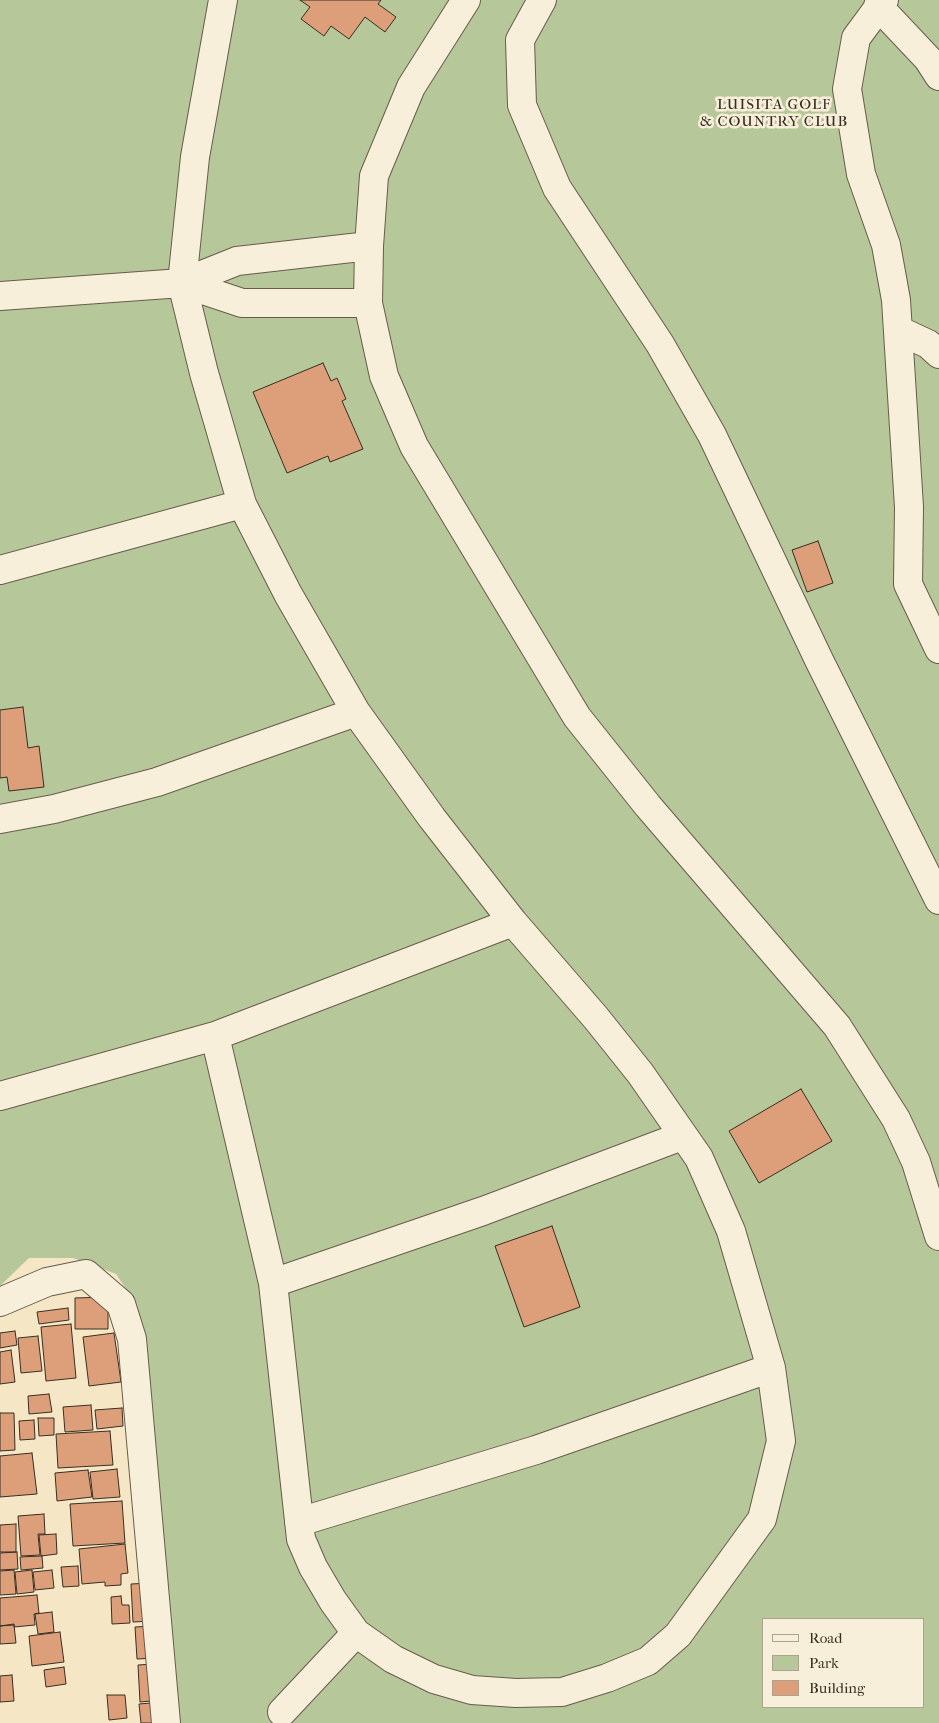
<!DOCTYPE html>
<html>
<head>
<meta charset="utf-8">
<style>
	body { margin:0 }
	#map { position:relative; width:939px; height:1723px; overflow:hidden; background:#f5e7c6; font-family:"IM FELL French Canon",serif }
	canvas { display:block }
	.legend { position:absolute; left:762px; top:1618px; width:162px; height:90px; box-sizing:border-box; background:#f8efda; border:1px solid #aba290; margin:0; padding:6px 9px; list-style:none; font-size:15px; color:#382e22 }
	.legend li { display:flex; align-items:center; gap:10px; height:25px }
	.legend b { width:25px; border:1px solid #aba290 }
</style>
</head>
<body>
<div id="map">
<canvas width="939" height="1723"></canvas>
<ul class="legend">
<li><b style="height:6px;background:#f8efda"></b>Road</li>
<li><b style="height:14px;background:#b6c79a"></b>Park</li>
<li><b style="height:14px;background:#dd9f7a"></b>Building</li>
</ul>
</div>
<script>
const ctx = document.querySelector('canvas').getContext('2d');
ctx.lineJoin = 'round';
function fill(path, color) { ctx.fillStyle = color; ctx.fill(path, 'evenodd'); }
const poly = rows => new Path2D(rows.map(r => 'M' + r).join(''));
function strokePath(path, color, width, dash) { ctx.strokeStyle = color; ctx.lineWidth = width; ctx.lineCap = dash ? 'butt' : 'round'; ctx.setLineDash(dash || []); ctx.stroke(path); }
function drawText(font, color, halo, rows, align = 'center') {
  ctx.font = font + ' "IM FELL French Canon",serif'; ctx.lineWidth = 5; ctx.setLineDash([]); ctx.textBaseline = 'middle'; ctx.strokeStyle = halo; ctx.fillStyle = color; for (const [text, x, y, turn = 0] of rows) {
    ctx.save(); ctx.translate(x, y); ctx.rotate((+turn || 0) * Math.PI / 180); ctx.textAlign = isNaN(turn) ? turn : align; if (halo) ctx.strokeText(text, 0, 0); ctx.fillText(text, 0, 0); ctx.restore();
  }
}
fill(poly([
	[0,0,939,0,939,1723,178,1723,134,1301,116,1274,73,1258,29,1258,0,1286],
	[763,1619,923,1619,923,1707,763,1707]
]), '#b6c79a');
const building = poly([
	[300,0,381,0,378,4,396,17,385,32,365,17,349,39,331,26,324,36,301,19,310,7,300,0],
	[323,363,331,381,337,378,346,399,342,401,363,449,330,462,328,456,287,473,253,392,323,363],
	[818,541,833,583,807,592,792,550,818,541],
	[23,707,28,748,39,746,44,787,9,791,7,777,0,778,0,710,23,707],
	[801,1089,832,1141,759,1183,729,1131,801,1089],
	[552,1226,580,1307,524,1327,495,1246,552,1226],
	[108,1297,108,1329,75,1329,75,1298,108,1297],
	[68,1308,69,1320,39,1324,37,1312,68,1308],
	[71,1324,76,1378,46,1381,41,1327,71,1324],
	[15,1331,17,1345,0,1348,0,1333,15,1331],
	[114,1333,121,1382,89,1386,83,1337,114,1333],
	[38,1336,42,1371,21,1373,18,1338,38,1336],
	[11,1350,15,1382,0,1384,0,1352,11,1350],
	[49,1394,52,1412,29,1414,28,1396,49,1394],
	[91,1405,93,1430,65,1432,63,1407,91,1405],
	[122,1408,123,1426,97,1429,95,1410,122,1408],
	[0,1413,14,1413,15,1450,0,1451,0,1413],
	[38,1418,54,1418,54,1435,39,1436,38,1418],
	[34,1420,35,1439,20,1440,19,1421,34,1420],
	[110,1431,113,1465,58,1468,56,1434,110,1431],
	[32,1453,37,1494,0,1497,0,1456,32,1453],
	[117,1469,120,1497,93,1499,90,1472,117,1469],
	[88,1470,92,1497,57,1501,55,1473,88,1470],
	[122,1501,125,1543,73,1546,70,1504,122,1501],
	[44,1514,45,1534,38,1534,40,1555,21,1556,18,1516,44,1514],
	[16,1524,16,1552,0,1552,0,1525,16,1524],
	[56,1534,57,1554,41,1556,39,1535,56,1534],
	[125,1544,128,1573,121,1574,121,1585,105,1586,105,1582,82,1584,79,1549,125,1544],
	[17,1552,18,1569,0,1570,0,1553,17,1552],
	[42,1556,43,1568,21,1570,20,1557,42,1556],
	[78,1566,79,1586,63,1587,61,1567,78,1566],
	[14,1570,16,1594,0,1595,0,1571,14,1570],
	[32,1570,34,1592,17,1594,15,1572,32,1570],
	[52,1570,54,1588,35,1590,33,1572,52,1570],
	[150,1583,153,1621,133,1622,131,1584,150,1583],
	[37,1595,39,1613,34,1614,35,1625,14,1627,14,1624,0,1626,0,1598,37,1595],
	[121,1596,122,1605,129,1605,130,1623,112,1624,111,1597,121,1596],
	[52,1612,54,1632,38,1634,35,1614,52,1612],
	[14,1625,16,1643,0,1644,0,1626,14,1625],
	[153,1626,156,1658,137,1659,135,1627,153,1626],
	[60,1632,64,1662,32,1666,29,1636,60,1632],
	[153,1664,162,1700,140,1702,138,1665,153,1664],
	[64,1667,66,1684,46,1687,44,1670,64,1667],
	[12,1675,14,1701,0,1702,0,1676,12,1675],
	[107,1695,125,1695,127,1718,109,1720,107,1695],
	[163,1702,165,1723,141,1723,139,1704,163,1702]
]);
fill(building, '#dd9f7a');
strokePath(building, '#382e22', 1);
const minor = poly([
	[466,0,411,87,374,176,369,246,368,303,384,376,414,446,577,717,648,806,837,1026,896,1119,916,1162,939,1236],
	[542,0,520,40,522,105,557,188,660,344,712,435,819,660,939,900],
	[884,0,856,38,847,89,861,174,886,245,896,300,909,507,908,584,939,649],
	[878,6,928,59,939,76],
	[182,283,242,303,368,303],
	[0,296,182,283,237,261,369,246],
	[898,330,928,344,939,354],
	[0,570,242,504],
	[0,819,54,809,157,782,356,712],
	[215,1036,273,1283,301,1539,313,1567,333,1601,356,1633,393,1659,434,1679,472,1690,516,1693,562,1692,607,1678,648,1661,678,1635,762,1519,781,1441,771,1368,731,1231,699,1158,640,1073,596,1018,513,922,432,818,356,712,288,594,242,504,204,373,182,283,195,157,223,0],
	[0,1096,215,1036,513,922],
	[273,1283,483,1211,682,1136],
	[0,1302,47,1282,86,1274,121,1304,132,1339,166,1723],
	[299,1522,536,1450,771,1368],
	[282,1712,356,1633]
]);
strokePath(minor, '#675c4b', 30);
strokePath(minor, '#f8efda', 28);
ctx.letterSpacing = '1px';
drawText('15px', '#382e22', '#f8efda', [
	["LUISITA GOLF",774,105],
	["& COUNTRY CLUB",774,122]
]);
ctx.letterSpacing = '0px';
</script>
</body>
</html>
